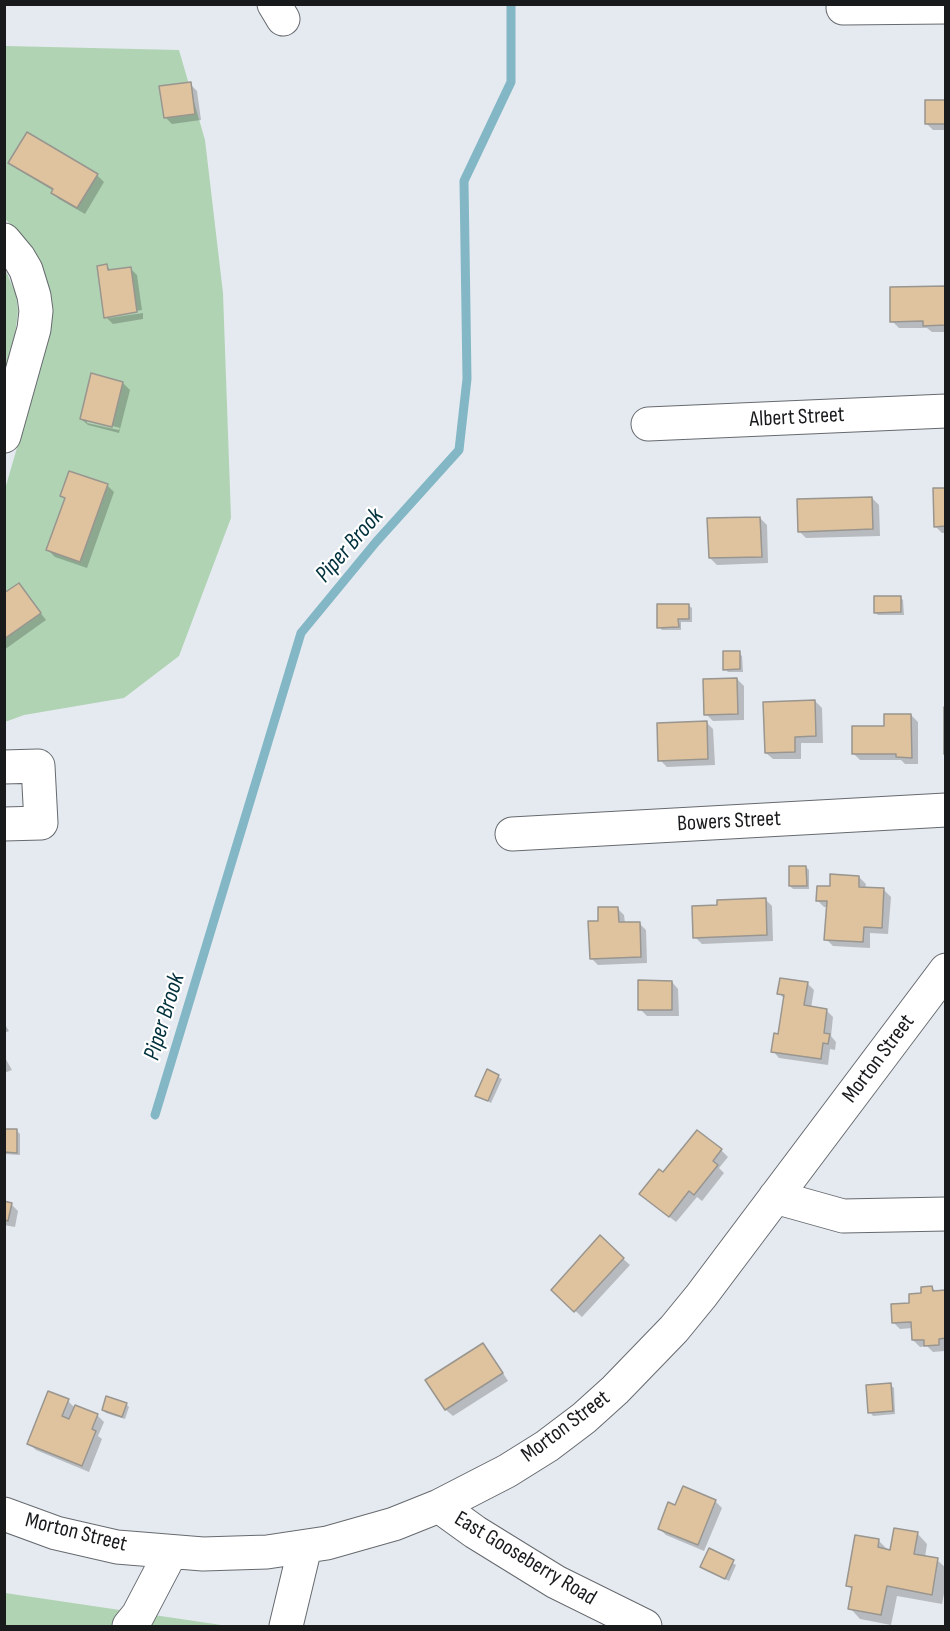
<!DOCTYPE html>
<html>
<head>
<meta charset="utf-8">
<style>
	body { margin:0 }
	#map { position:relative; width:950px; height:1631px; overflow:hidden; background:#e5eaf0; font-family:"Sofia Sans Condensed",sans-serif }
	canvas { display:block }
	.frame { position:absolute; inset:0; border:6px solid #181a1b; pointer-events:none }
</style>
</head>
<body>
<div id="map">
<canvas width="950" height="1631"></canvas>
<div class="frame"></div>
</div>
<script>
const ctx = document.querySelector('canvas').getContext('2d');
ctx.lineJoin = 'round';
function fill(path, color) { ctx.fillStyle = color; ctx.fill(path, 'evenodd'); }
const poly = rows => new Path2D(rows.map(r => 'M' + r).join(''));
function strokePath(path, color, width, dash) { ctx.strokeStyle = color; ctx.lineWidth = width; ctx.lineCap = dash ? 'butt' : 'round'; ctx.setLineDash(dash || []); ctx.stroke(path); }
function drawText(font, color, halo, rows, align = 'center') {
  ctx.font = font + ' "Sofia Sans Condensed",sans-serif'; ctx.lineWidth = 4.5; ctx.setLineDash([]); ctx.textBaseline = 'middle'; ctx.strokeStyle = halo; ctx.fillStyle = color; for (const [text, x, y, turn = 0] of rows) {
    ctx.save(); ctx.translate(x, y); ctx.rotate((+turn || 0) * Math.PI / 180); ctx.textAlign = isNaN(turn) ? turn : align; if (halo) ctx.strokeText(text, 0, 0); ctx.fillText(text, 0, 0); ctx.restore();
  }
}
fill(poly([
	[5,46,179,50,205,140,223,293,231,518,179,656,124,698,24,715,5,722,5,489,42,362,47,328,20,234,5,219],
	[5,269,16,294,18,311,14,343,5,376],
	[5,1593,228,1626,5,1626]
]), '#b0d3b3');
fill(poly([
	[190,84,197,91,201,120,172,124,165,117],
	[926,102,946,102,946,130,933,130,926,123],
	[10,162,97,175,104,182,85,214,59,199,53,193,54,191,17,169],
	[106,266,112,271,131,269,137,275,142,310,109,315,109,318,143,313,143,319,113,324,106,317],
	[946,288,946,332,932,332,927,328,899,328,892,321],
	[92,375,123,383,130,390,119,433,88,425,81,419],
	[87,419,120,428,119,430,87,423],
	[107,485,114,492,87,568,55,557,48,550,66,500,62,496],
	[946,490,946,533,942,533,935,526],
	[872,498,879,505,880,536,806,538,799,531],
	[760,518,767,525,768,563,717,565,710,558],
	[19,585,46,620,4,650,4,595],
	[900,597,903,600,904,615,878,615,875,612],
	[688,605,692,608,692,622,681,622,681,630,662,630,659,627],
	[739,653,742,656,743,672,728,672,725,669],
	[737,679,744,686,744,720,713,721,706,714],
	[815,701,822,708,823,743,801,743,801,759,773,759,766,753],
	[911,715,918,722,918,764,905,764,901,760,860,760,853,753,885,727],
	[706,722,713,729,715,765,667,767,660,760],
	[806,867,809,870,809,889,793,889,790,886],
	[859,877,866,884,865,889,884,890,891,897,888,934,870,933,870,948,833,946,826,939,828,907,824,907,817,900,831,888],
	[765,899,772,906,773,941,702,944,695,937,719,906],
	[617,908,624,915,625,923,639,923,646,930,647,963,598,965,591,958,600,923],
	[672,982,678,989,679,1016,647,1016,640,1009],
	[807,983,814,990,811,1008,826,1010,833,1017,831,1036,836,1042,835,1050,830,1049,828,1065,779,1058,773,1051,780,1035,785,1000,779,993],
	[4,1023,9,1031,4,1033],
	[4,1056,12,1070,4,1073],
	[488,1071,502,1079,491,1103,477,1095],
	[4,1131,17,1131,20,1134,20,1155,4,1154],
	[721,1150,728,1157,719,1168,724,1173,702,1201,697,1197,676,1222,648,1200,663,1174],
	[4,1203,11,1204,18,1211,15,1227,4,1225],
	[600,1238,630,1265,582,1317,553,1290],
	[932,1288,937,1292,946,1292,945,1351,933,1352,927,1346,920,1347,913,1340,913,1328,900,1329,893,1322,911,1304],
	[483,1345,489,1351,508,1381,453,1416,446,1410,427,1380],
	[890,1385,894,1388,895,1414,873,1416,870,1412],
	[68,1401,75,1408,97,1415,104,1422,98,1436,102,1439,89,1472,36,1450,29,1444],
	[126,1404,129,1407,125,1419,106,1413,103,1410],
	[715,1501,722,1508,704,1551,666,1535,659,1528,676,1507],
	[917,1533,927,1544,925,1557,937,1560,946,1568,946,1583,942,1604,897,1596,891,1625,860,1619,850,1608,853,1591,848,1585,879,1541,891,1553],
	[709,1550,736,1565,729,1581,701,1567]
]), '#0003');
strokePath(poly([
	[155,1115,301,633,376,542,459,450,467,379,464,181,511,82,511,4]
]), '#83b7c5', 9);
const building = poly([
	[191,82,195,114,164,118,159,86,191,82],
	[945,82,946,124,925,124,925,100,945,100,945,82],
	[27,132,98,174,77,208,51,193,53,189,8,163,27,132],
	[107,264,108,270,131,267,137,312,104,318,97,266,107,264],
	[946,286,946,325,923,326,923,321,890,322,890,287,946,286],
	[91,373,123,382,112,427,80,419,91,373],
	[69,471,108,484,80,562,46,550,65,498,60,496,69,471],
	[933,488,946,488,946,526,934,527,933,488],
	[872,497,873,529,798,532,797,499,872,497],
	[760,517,762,557,709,558,707,518,760,517],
	[19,583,41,613,4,639,4,593,19,583],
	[874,596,901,596,901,612,874,613,874,596],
	[657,604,689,604,689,619,678,619,679,627,657,628,657,604],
	[723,651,740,651,740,669,723,670,723,651],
	[737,678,738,714,704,715,703,679,737,678],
	[815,700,816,736,795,737,795,752,765,753,763,702,815,700],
	[944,707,946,707,946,754,944,754,944,707],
	[884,714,911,714,912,758,896,757,896,754,852,754,852,726,884,726,884,714],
	[707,721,708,759,658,761,657,723,707,721],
	[789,866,806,866,807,886,789,886,789,866],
	[830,874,859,876,859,887,884,888,882,928,864,927,863,942,824,940,827,901,816,901,817,886,830,886,830,874],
	[766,898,767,935,693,938,692,906,717,905,717,900,766,898],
	[598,907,618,907,619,922,640,922,641,957,590,959,588,921,598,921,598,907],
	[780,978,808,982,804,1005,827,1009,824,1033,830,1034,828,1044,823,1043,821,1059,771,1052,774,1033,778,1034,784,995,777,994,780,978],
	[638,980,672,981,672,1010,638,1010,638,980],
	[487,1069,499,1075,488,1101,475,1096,487,1069],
	[4,1129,17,1129,17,1153,4,1152,4,1129],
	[697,1130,722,1149,713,1161,718,1165,694,1195,689,1191,669,1217,639,1194,659,1169,663,1172,697,1130],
	[4,1201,12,1203,8,1221,4,1220,4,1201],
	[600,1235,624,1258,574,1312,551,1290,600,1235],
	[932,1286,933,1291,946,1290,946,1338,939,1339,939,1345,924,1346,924,1340,912,1340,911,1322,892,1323,891,1304,909,1303,909,1294,921,1293,921,1287,932,1286],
	[483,1343,503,1373,445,1410,425,1380,483,1343],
	[891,1383,893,1411,868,1413,866,1385,891,1383],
	[48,1391,69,1399,62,1416,69,1419,75,1405,98,1414,92,1429,96,1431,82,1466,27,1444,48,1391],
	[106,1396,127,1403,122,1417,102,1410,106,1396],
	[683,1486,716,1500,698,1545,658,1529,668,1502,675,1505,683,1486],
	[894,1528,918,1532,914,1554,938,1558,932,1595,887,1586,881,1615,848,1609,852,1587,846,1586,855,1535,879,1539,878,1547,890,1550,894,1528],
	[709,1548,734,1560,725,1579,700,1567,709,1548]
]);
fill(building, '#dfc39f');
strokePath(building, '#99958f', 1.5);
const minor = poly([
	[274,4,283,19],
	[843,8,946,7],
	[4,240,19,258,26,270,34,296,36,311,34,329,4,436],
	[648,424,946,411],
	[4,767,38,766,41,823,4,824],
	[512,834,946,810],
	[775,1197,843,1216,946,1214],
	[439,1506,475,1532,556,1582,645,1626],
	[4,1514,56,1533,117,1547,203,1554,267,1552,327,1543,394,1524,439,1506,507,1471,547,1446,584,1418,615,1390,674,1329,701,1296,946,970],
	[129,1626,138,1615,171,1552],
	[286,1626,305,1547]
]);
strokePath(minor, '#666a6f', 35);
strokePath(minor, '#fff', 33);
drawText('22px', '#181a1b', '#fff', [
	["Albert Street",797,418,-3],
	["Bowers Street",729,822,-3],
	["Morton Street",879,1059,-53],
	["Morton Street",566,1427,-37],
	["Morton Street",76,1533,14],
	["East Gooseberry Road",525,1559,31]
]);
drawText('italic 24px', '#00313c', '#fff', [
	["Piper Brook",350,546,-49],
	["Piper Brook",165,1017,-73]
]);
</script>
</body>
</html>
